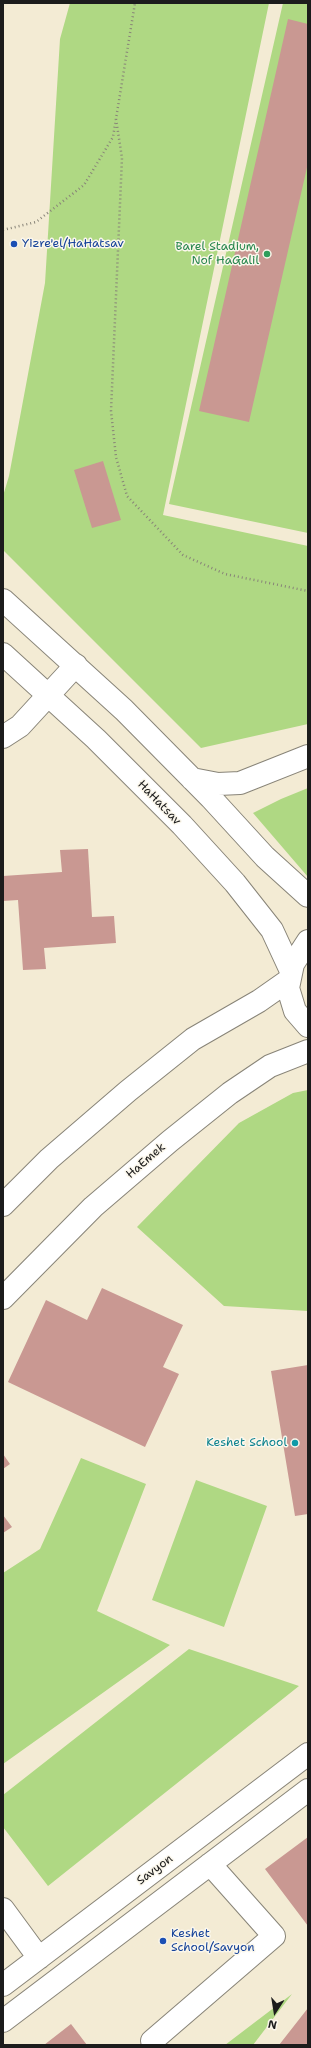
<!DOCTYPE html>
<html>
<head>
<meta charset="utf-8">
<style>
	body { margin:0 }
	#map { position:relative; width:311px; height:2048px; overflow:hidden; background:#f3ebd4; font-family:"Shantell Sans",sans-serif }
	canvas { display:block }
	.frame { position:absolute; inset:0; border:4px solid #1c1c1c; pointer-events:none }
	.north { position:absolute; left:255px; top:1992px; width:40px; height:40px; -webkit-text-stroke:3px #fbf7ec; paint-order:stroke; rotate:192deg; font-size:11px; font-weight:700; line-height:16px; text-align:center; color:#1c1c1c }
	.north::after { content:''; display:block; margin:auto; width:14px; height:18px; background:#1c1c1c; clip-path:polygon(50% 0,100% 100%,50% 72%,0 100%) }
</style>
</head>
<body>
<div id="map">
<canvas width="311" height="2048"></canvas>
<div class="frame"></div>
<div class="north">N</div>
</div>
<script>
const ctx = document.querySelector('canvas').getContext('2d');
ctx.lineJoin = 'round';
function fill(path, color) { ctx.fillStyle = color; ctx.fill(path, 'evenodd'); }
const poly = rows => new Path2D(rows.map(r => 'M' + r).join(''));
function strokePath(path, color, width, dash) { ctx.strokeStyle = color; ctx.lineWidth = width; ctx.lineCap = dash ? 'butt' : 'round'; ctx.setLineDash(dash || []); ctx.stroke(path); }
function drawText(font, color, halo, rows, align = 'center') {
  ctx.font = font + ' "Shantell Sans",sans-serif'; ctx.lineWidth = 3; ctx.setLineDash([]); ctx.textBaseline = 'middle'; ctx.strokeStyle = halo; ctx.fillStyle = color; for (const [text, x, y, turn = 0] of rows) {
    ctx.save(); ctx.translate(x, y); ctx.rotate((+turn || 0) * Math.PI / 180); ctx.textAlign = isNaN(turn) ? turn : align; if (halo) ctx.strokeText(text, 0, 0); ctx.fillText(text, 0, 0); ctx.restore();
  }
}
fill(poly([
	[70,3,269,3,163,515,308,546,308,724,201,748,3,550,3,496,9,476,45,283,60,39],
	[283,3,308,4,308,533,169,504],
	[308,788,308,877,253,813,281,799],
	[308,1090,308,1311,224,1306,137,1227,239,1123,293,1093],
	[81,1458,146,1484,97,1611,170,1645,3,1764,3,1573,40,1549],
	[196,1480,267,1506,224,1627,152,1600],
	[189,1649,299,1686,48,1886,3,1827,3,1795],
	[292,1994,253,2045,225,2045]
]), '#afd883');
fill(poly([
	[288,19,308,24,308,163,249,422,199,411],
	[103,461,121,520,92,528,74,470],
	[88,849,92,917,114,916,116,943,44,948,46,969,23,970,18,900,3,901,3,876,62,872,60,850],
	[102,1288,183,1325,163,1367,179,1374,145,1447,8,1382,46,1300,87,1320],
	[308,1365,308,1514,295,1516,271,1371],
	[3,1454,10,1464,3,1469],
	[3,1515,12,1527,3,1533],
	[308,1837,308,1926,265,1869],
	[308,2008,308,2045,279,2045],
	[71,2024,87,2045,44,2045]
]), '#c99892');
const minor = poly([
	[3,600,124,710,211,798,265,857,308,896],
	[3,654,96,739,182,825,235,883,272,930,291,971],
	[3,737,20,726,76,665],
	[192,779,218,784,240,783,308,756],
	[3,1909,39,1958],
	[3,1985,308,1754],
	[3,2021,308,1790],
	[152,2041,274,1936,210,1864]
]);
const major = poly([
	[308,941,293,964,288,988,295,1011,308,1026],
	[3,1205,49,1159,128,1091,193,1039,259,1001,289,980],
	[3,1298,93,1207,170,1141,230,1093,270,1066,308,1051]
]);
strokePath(minor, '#888478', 24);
strokePath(major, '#888478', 24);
strokePath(poly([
	[116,119,122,158,111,411,116,457,127,496,183,555,225,574,308,591],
	[3,230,36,222,84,185,113,137,135,3]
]), '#888478', 2.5, [1, 3]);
strokePath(minor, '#fff', 22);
strokePath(major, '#fff', 22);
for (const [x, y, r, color] of [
	[14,244,4,"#1a4fb4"],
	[267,254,4,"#2e9e5b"],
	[295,1443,4,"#0f9aa8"],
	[163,1941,4,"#1a4fb4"]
]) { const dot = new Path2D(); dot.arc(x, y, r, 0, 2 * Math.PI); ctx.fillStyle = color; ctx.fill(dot); strokePath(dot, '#fbf7ec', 1.5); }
drawText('12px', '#164399', '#fbf7ec', [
	["Yizre'el/HaHatsav",22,244],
	["Keshet",171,1934],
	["School/Savyon",171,1948]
], 'left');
drawText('12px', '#27864d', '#fbf7ec', [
	["Barel Stadium,",259,247],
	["Nof HaGalil",259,261]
], 'right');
drawText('12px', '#1c1c1c', '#fbf7ec', [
	["HaHatsav",159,803,46],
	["HaEmek",146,1161,-41],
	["Savyon",155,1870,-37]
]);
drawText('12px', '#0d838f', '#fbf7ec', [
	["Keshet School",287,1443]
], 'right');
</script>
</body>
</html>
